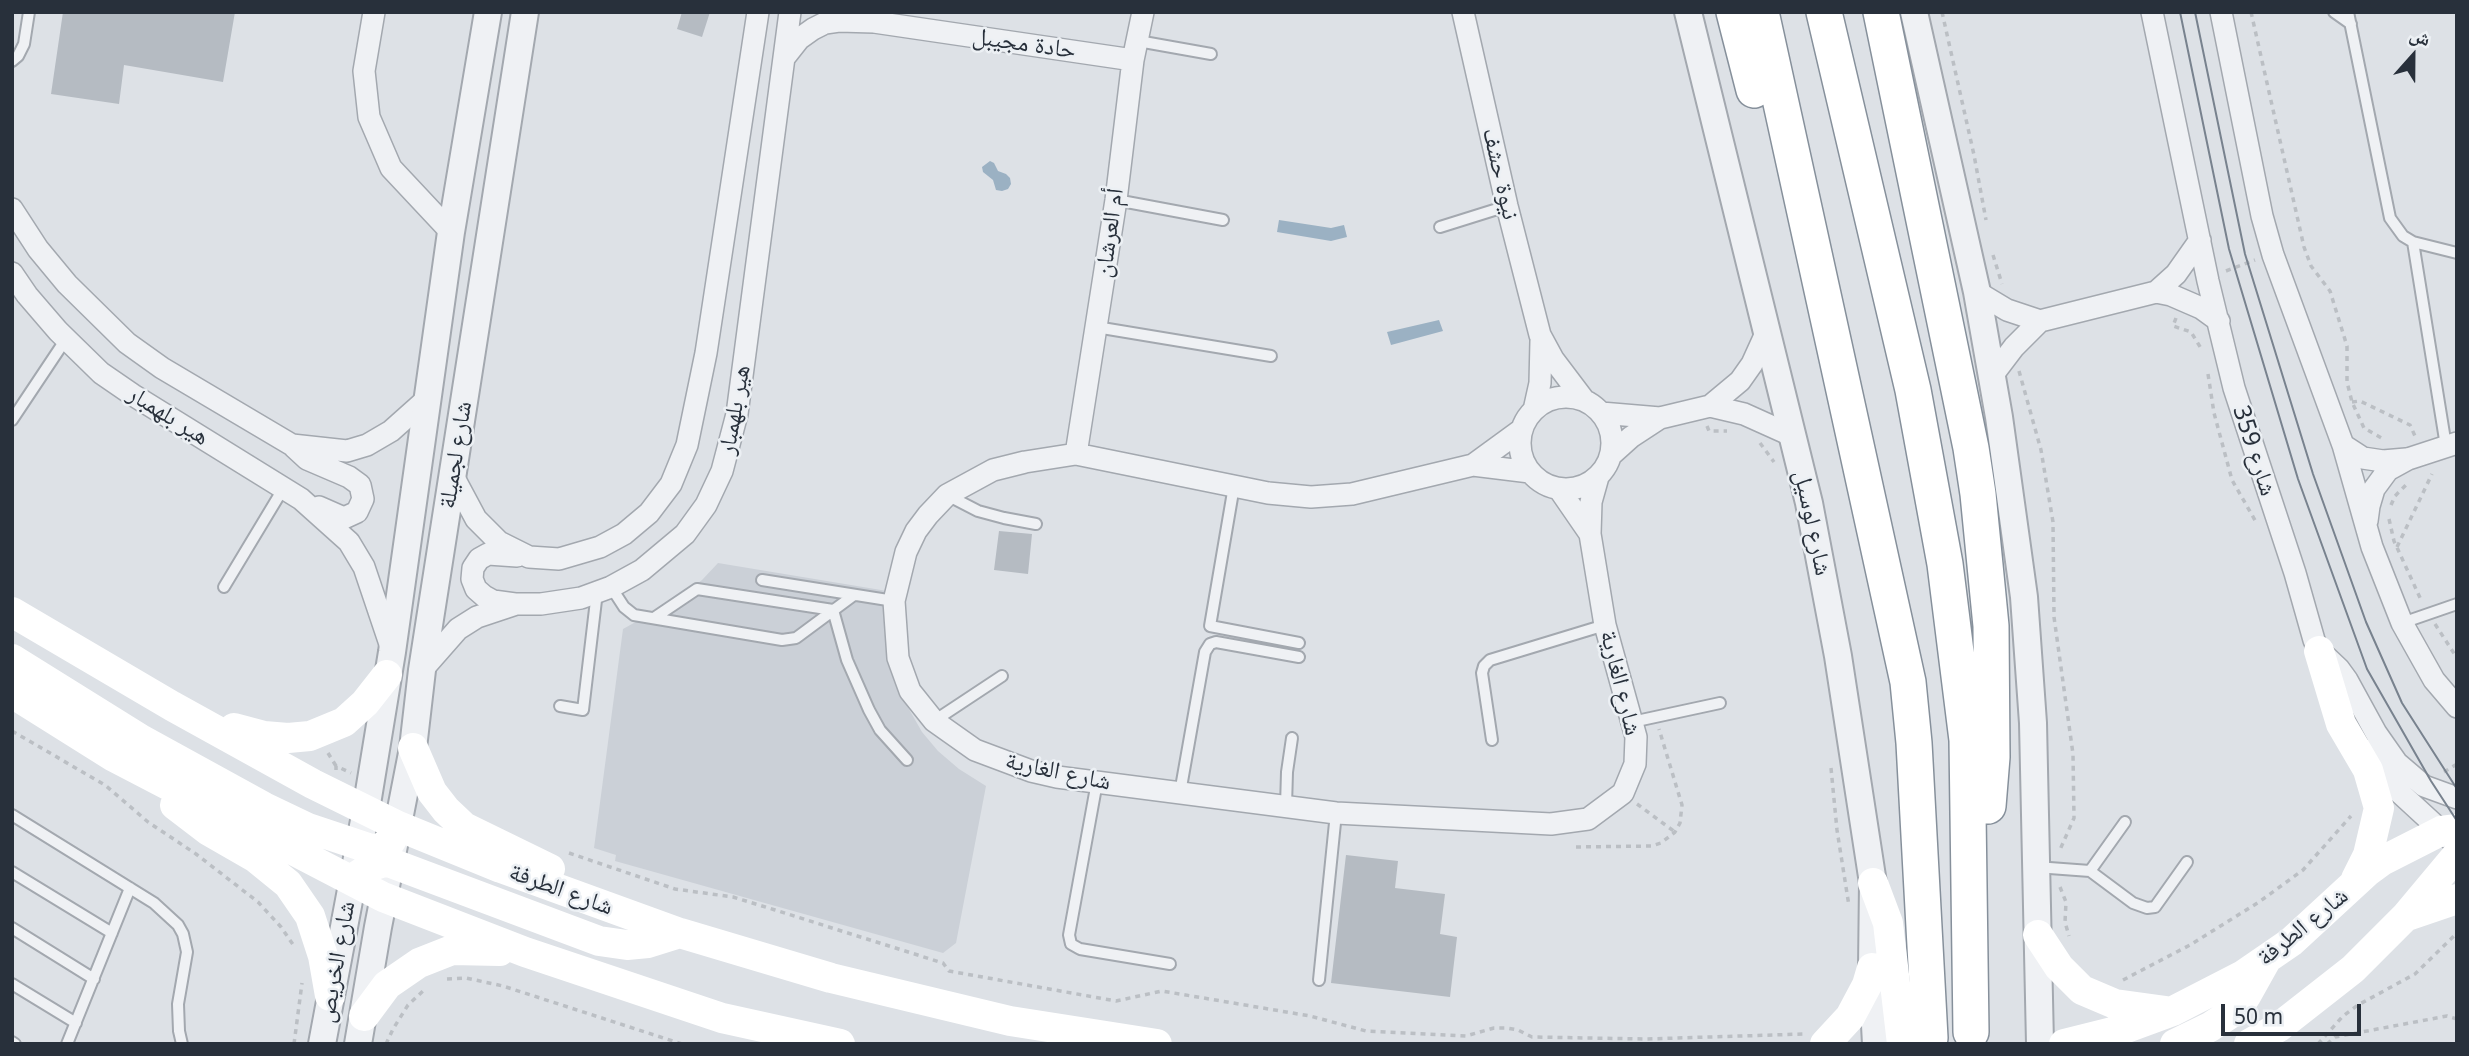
<!DOCTYPE html>
<html>
<head>
<meta charset="utf-8">
<style>
	body { margin:0 }
	#map { position:relative; width:2469px; height:1056px; overflow:hidden; background:#dde1e6; font-family:"Noto Sans","Noto Naskh Arabic",sans-serif }
	canvas { display:block }
	.frame { position:absolute; inset:0; border:14px solid #28303b; pointer-events:none }
	.north { position:absolute; left:2378px; top:21px; width:70px; height:70px; -webkit-text-stroke:5px #ecf0f4; paint-order:stroke; rotate:21deg; font-size:19px; font-weight:700; line-height:28px; text-align:center; color:#28303b }
	.north::after { content:''; display:block; margin:auto; width:24px; height:32px; background:#28303b; clip-path:polygon(50% 0,100% 100%,50% 72%,0 100%) }
	.scale { position:absolute; left:2221px; top:1004px; width:140px; height:32px; box-sizing:border-box; border:4px solid #28303b; border-top:0; padding-left:9px; font-size:21px; line-height:24px; white-space:nowrap; color:#28303b; -webkit-text-stroke:5px #ecf0f4; paint-order:stroke }
</style>
</head>
<body>
<div id="map">
<canvas width="2469" height="1056"></canvas>
<div class="frame"></div>
<div class="north">ش</div>
<div class="scale">50 m</div>
</div>
<script>
const ctx = document.querySelector('canvas').getContext('2d');
ctx.lineJoin = 'round';
function fill(path, color) { ctx.fillStyle = color; ctx.fill(path, 'evenodd'); }
const poly = rows => new Path2D(rows.map(r => 'M' + r).join(''));
function strokePath(path, color, width, dash) { ctx.strokeStyle = color; ctx.lineWidth = width; ctx.lineCap = dash ? 'butt' : 'round'; ctx.setLineDash(dash || []); ctx.stroke(path); }
function drawText(font, color, halo, rows, align = 'center') {
  ctx.font = font + ' "Noto Sans","Noto Naskh Arabic",sans-serif'; ctx.lineWidth = 5; ctx.setLineDash([]); ctx.textBaseline = 'middle'; ctx.strokeStyle = halo; ctx.fillStyle = color; for (const [text, x, y, turn = 0] of rows) {
    ctx.save(); ctx.translate(x, y); ctx.rotate((+turn || 0) * Math.PI / 180); ctx.textAlign = isNaN(turn) ? turn : align; if (halo) ctx.strokeText(text, 0, 0); ctx.fillText(text, 0, 0); ctx.restore();
  }
}
fill(poly([
	[718,563,887,591,901,695,922,732,938,751,959,769,986,786,956,943,943,953,615,861,616,855,594,848,623,629,677,599,702,580]
]), '#cbd0d7');
fill(poly([
	[990,161,994,163,998,171,1006,174,1010,178,1011,184,1008,189,1002,191,996,190,993,180,983,172,982,167],
	[1279,220,1331,228,1344,225,1347,237,1331,241,1277,232],
	[1439,320,1443,331,1391,345,1387,332]
]), '#9bb1c3');
fill(poly([
	[63,12,235,12,223,82,124,65,119,104,51,94],
	[682,12,710,12,702,37,677,29],
	[999,531,1032,534,1028,574,994,570],
	[1346,855,1398,861,1395,888,1445,894,1440,934,1457,937,1450,997,1331,983]
]), '#b5bbc2');
const service = poly([
	[2334,12,2351,24],
	[2348,12,2390,218,2403,236,2413,242,2457,253],
	[1138,41,1211,54],
	[12,61,18,56,24,44,29,12],
	[1116,200,1223,220],
	[1440,227,1507,206],
	[2413,242,2446,446],
	[1096,327,1271,356],
	[12,420,66,339],
	[1234,486,1210,626,1299,643],
	[947,495,978,511,1004,518,1036,524],
	[762,580,894,601],
	[224,587,283,489],
	[611,587,624,607,634,615,782,640,796,638,854,595],
	[654,618,697,589,833,610,847,660,869,710,880,730,907,760],
	[2402,623,2457,604],
	[560,706,583,710,597,592],
	[934,721,1002,676],
	[1632,722,1720,703],
	[1492,740,1482,673,1484,666,1490,660,1605,625],
	[1097,782,1069,935,1071,944,1080,949,1170,964],
	[1180,793,1205,652,1210,644,1216,642,1299,657],
	[1286,806,1287,772,1292,738],
	[12,815,154,903,178,925,183,934,187,952,178,1004,179,1031,182,1044],
	[2125,822,2090,871,2133,903,2147,908,2155,907,2187,862],
	[2036,867,2090,871],
	[12,872,112,933],
	[12,928,94,979],
	[1319,980,1336,813],
	[12,984,76,1023],
	[12,1042,15,1044],
	[67,1044,130,888]
]);
const minor = poly([
	[374,12,364,71,369,117,391,168,451,232],
	[1463,12,1507,206,1540,335,1553,359,1584,400],
	[2152,12,2208,281,2234,388,2295,573,2314,640,2324,662],
	[2221,12,2262,216,2273,255,2343,445,2372,547,2402,623,2434,680,2457,707],
	[784,58,799,39,813,29,825,23,839,21,874,22,1133,60],
	[12,209,38,249,67,284,127,343,162,368,292,445,347,451,367,445,391,431,428,398],
	[12,273,27,295,58,331,101,373,133,395,301,499,349,542,364,567,392,650],
	[1977,292,2007,310,2040,321],
	[2156,292,2171,295,2201,308,2219,321],
	[1992,376,2014,347,2040,321,2156,292,2176,274,2200,240],
	'1520 443a46 46 0 1 1 92 0a46 46 0 1 1-92 0Z',
	[1710,406,1740,381,1752,364,1767,331],
	[1534,410,1540,383,1541,341],
	[1601,413,1660,418],
	[2343,445,2363,458,2383,461,2406,459],
	[294,447,307,459,349,477,360,485,363,499,357,512,344,518,319,507],
	[1076,454,1116,200,1133,60,1143,12],
	[1611,455,1631,437,1660,418,1710,406,1744,414,1793,436],
	[1473,465,1521,430],
	[1530,472,1473,465,1352,494,1311,497,1268,493,1076,454,1025,462,993,470,947,495,928,515,916,531,906,552,894,601,898,658,910,691,934,721,975,750,1031,771,1057,777,1336,813,1551,824,1588,819,1623,793,1635,764,1636,737,1605,625,1590,534,1591,502,1598,477],
	[453,476,476,519,499,542,529,557,559,559,600,547,624,534,649,513,671,484,687,445,706,353,758,12],
	[1559,489,1590,534],
	[2367,521,2369,506,2374,489,2388,470,2408,459,2457,443],
	[515,604,493,601,484,596,476,589,472,579,473,568,479,559,488,554,517,556],
	[2321,652,2339,669,2347,680,2376,733,2397,763,2424,786,2457,798],
	[422,670,458,629,477,617,516,604,541,604,581,598,611,587,642,570,685,534,706,505,722,471,737,414,790,12],
	[2368,750,2400,793,2450,839]
]);
const tertiary = poly([
	[1688,12,1809,503,1838,656,1873,883,1872,968,1876,1044],
	[1914,12,1977,292,1999,417,2024,597,2033,723,2040,1044],
	[322,1044,366,810,392,652,451,232,488,12],
	[358,1044,378,927,413,748,422,670,525,12]
]);
const trunk = poly([
	[1734,12,1754,90],
	[1761,12,1908,682,1914,743,1930,1038],
	[1824,12,1913,390,1945,564,1967,740,1971,1032],
	[1881,12,1971,448,1978,494,1991,626,1992,757,1988,806]
]);
strokePath(service, '#a3a8af', 14);
strokePath(minor, '#a3a8af', 24);
strokePath(tertiary, '#a3a8af', 30);
strokePath(trunk, '#86909b', 38);
strokePath(poly([
	[1942,12,1974,155,1986,220],
	[2251,12,2304,247,2311,266,2330,291,2347,346,2347,382,2352,402,2364,428,2385,440],
	[1993,255,2002,284],
	[2226,271,2255,260],
	[2176,318,2173,326,2191,332,2202,350],
	[2019,371,2041,450,2053,522,2054,617,2073,754,2074,818,2059,852],
	[2208,374,2214,413,2232,480,2256,522],
	[2352,402,2360,401,2410,425,2415,436],
	[1707,426,1709,431,1727,431],
	[1760,443,1774,462],
	[2391,505,2395,496,2408,483],
	[2389,519,2394,541,2422,602],
	[2397,547,2432,474],
	[2435,624,2457,658],
	[12,731,105,785,148,822,196,854,258,902,281,927,294,946],
	[328,753,336,766],
	[1831,768,1837,830,1849,906],
	[336,770,336,766,351,773],
	[2444,772,2457,764],
	[1637,804,1675,832],
	[1576,847,1651,846,1661,843,1675,832,1680,823,1682,805,1659,729],
	[569,853,675,889,733,897,775,910,943,963,949,971,1116,1001,1162,991,1310,1016,1366,1031,1466,1036,1494,1028,1507,1028,1518,1030,1532,1037,1646,1039,1804,1034],
	[2060,887,2066,902,2065,922,2069,936],
	[447,979,466,978,503,986,682,1044],
	[2123,980,2190,945,2259,902,2303,870,2351,816],
	[294,1044,302,983],
	[386,1044,393,1029,408,1005,423,991],
	[2318,1044,2343,1016,2358,1005,2415,974,2457,933],
	[2327,1044,2335,1037,2447,1016,2457,1019]
]), '#bbbfc4', 3.5, [5, 5]);
strokePath(service, '#eff1f4', 10);
strokePath(minor, '#eff1f4', 21);
strokePath(tertiary, '#eff1f4', 26);
strokePath(poly([
	[12,612,172,706,313,784,398,826,501,868,680,933,831,978,1010,1021,1157,1044],
	[2319,651,2341,724,2368,770,2379,808,2368,855,2356,879],
	[12,659,142,740,264,807,308,828,371,849,381,848,391,841,398,826],
	[12,693,114,757,383,897,525,952,722,1018,840,1044],
	[234,728,264,736,288,738,310,736,344,722,365,703,387,675],
	[413,748,432,792,446,810,464,827,550,869],
	[175,805,209,831,256,858,288,884,310,916,323,956,330,996],
	[358,875,372,866,384,862,391,863,599,941,627,945,648,943,680,933],
	[1873,883,1888,923,1902,1044],
	[2407,916,2457,899],
	[2038,935,2059,967,2082,990,2115,1004,2166,1011],
	[364,1016,387,985,419,963,452,950,500,951],
	[1825,1044,1850,1017,1867,985,1872,968],
	[2064,1044,2124,1029,2173,1011,2243,975,2291,942,2367,872,2382,861,2441,831,2457,829],
	[2175,1044,2210,1027,2233,1012,2246,996,2265,962],
	[2249,1044,2279,1027,2353,969,2406,916,2457,855]
]), '#fff', 30);
strokePath(trunk, '#fff', 35);
strokePath(poly([
	[2180,12,2229,249,2298,479,2367,669,2431,781,2457,821],
	[2195,12,2245,254,2313,474,2366,622,2402,703,2457,789]
]), '#78828e', 2);
drawText('24px', '#28303b', '#ecf0f4', [
	["حادة مجيبل",1024,44,8],
	["نيوة حشف",1500,174,77],
	["أم العرشان",1110,233,-82],
	["هير بلهمبار",735,410,-80],
	["هير بلهمبار",168,416,32],
	["شارع 359",2254,451,72],
	["شارع لجميلة",456,455,-81],
	["شارع لوسيل",1812,523,78],
	["شارع الغارية",1620,683,76],
	["شارع الغارية",1058,772,12],
	["شارع الطرفة",561,890,20],
	["شارع الطرفة",2303,927,-39],
	["شارع الخريص",337,962,-80]
]);
</script>
</body>
</html>
